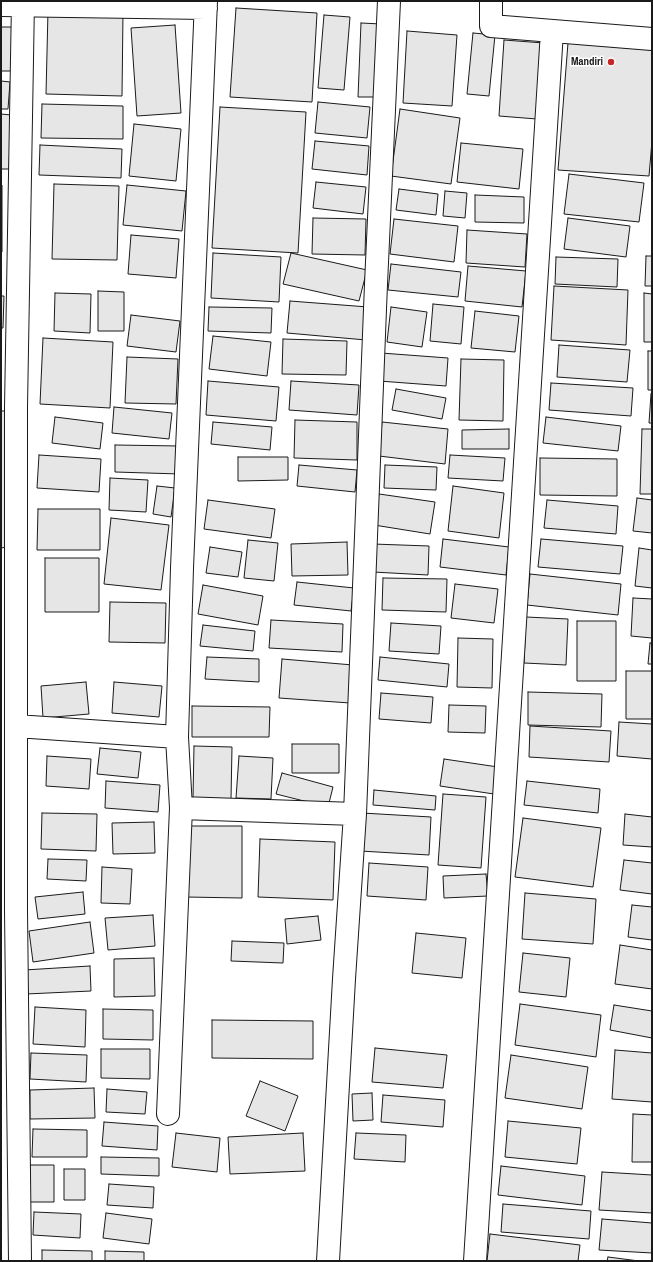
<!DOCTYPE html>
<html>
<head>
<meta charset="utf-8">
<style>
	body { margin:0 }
	#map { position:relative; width:653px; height:1262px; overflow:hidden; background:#fff; font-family:"Archivo Narrow",sans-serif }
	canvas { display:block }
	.frame { position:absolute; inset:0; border:2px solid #1a1a1a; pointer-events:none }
</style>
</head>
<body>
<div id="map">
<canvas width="653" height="1262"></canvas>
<div class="frame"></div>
</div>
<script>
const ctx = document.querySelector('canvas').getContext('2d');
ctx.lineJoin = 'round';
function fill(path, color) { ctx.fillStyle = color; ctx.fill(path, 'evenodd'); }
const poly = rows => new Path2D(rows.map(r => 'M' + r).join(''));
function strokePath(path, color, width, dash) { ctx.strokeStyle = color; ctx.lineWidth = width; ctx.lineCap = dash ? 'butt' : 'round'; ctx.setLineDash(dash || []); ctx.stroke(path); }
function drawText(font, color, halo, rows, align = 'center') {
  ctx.font = font + ' "Archivo Narrow",sans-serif'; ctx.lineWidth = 3; ctx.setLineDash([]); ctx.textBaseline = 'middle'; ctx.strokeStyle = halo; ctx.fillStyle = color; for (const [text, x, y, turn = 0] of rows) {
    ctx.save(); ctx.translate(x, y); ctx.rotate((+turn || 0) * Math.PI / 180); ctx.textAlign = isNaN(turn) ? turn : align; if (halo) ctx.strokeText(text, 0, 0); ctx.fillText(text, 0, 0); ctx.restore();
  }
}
const building = poly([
	[236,8,317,13,312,102,230,97,236,8],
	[48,11,123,13,122,96,46,94,48,11],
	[324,15,350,17,344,90,318,88,324,15],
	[361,23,381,24,379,97,358,97,361,23],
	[175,25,181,113,137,116,131,28,175,25],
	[1,27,18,27,17,71,1,71,1,27],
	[407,31,457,35,452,106,403,103,407,31],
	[473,33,495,35,489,96,467,94,473,33],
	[504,40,544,43,537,119,499,116,504,40],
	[568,43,652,50,652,141,649,176,558,170,568,43],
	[1,81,10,82,8,109,1,109,1,81],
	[318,102,370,107,367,138,315,133,318,102],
	[42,104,123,106,123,139,41,138,42,104],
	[220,107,306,112,298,253,212,248,220,107],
	[400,109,460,118,451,184,391,176,400,109],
	[1,114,11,115,9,169,1,169,1,114],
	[134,124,181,129,176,181,129,176,134,124],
	[315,141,369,146,367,175,312,169,315,141],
	[461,143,523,149,519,189,457,182,461,143],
	[40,145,122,149,121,178,39,175,40,145],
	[569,174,644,183,639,222,564,214,569,174],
	[316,182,366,187,363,214,313,208,316,182],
	[54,184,119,186,117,260,52,259,54,184],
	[1,185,2,185,2,252,1,252,1,185],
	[127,185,186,191,182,231,123,225,127,185],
	[399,189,438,194,436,215,396,210,399,189],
	[445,191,467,193,465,218,443,216,445,191],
	[475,195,524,197,524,223,475,222,475,195],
	[313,218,366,219,365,255,312,254,313,218],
	[568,218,630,226,626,257,564,249,568,218],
	[394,219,458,226,454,262,390,254,394,219],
	[467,230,527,234,525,267,466,263,467,230],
	[131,235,179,239,176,278,128,274,131,235],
	[213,253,281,257,279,302,211,298,213,253],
	[291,253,367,270,359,301,283,284,291,253],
	[646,256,652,256,652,286,645,286,646,256],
	[556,257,618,259,617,287,555,284,556,257],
	[391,264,461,272,458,297,388,290,391,264],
	[468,266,526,271,522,307,465,301,468,266],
	[554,286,628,290,626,345,551,340,554,286],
	[98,291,124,292,124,331,98,331,98,291],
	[55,293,91,294,90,333,54,331,55,293],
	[644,293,652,294,652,342,644,342,644,293],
	[1,296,4,296,3,328,1,328,1,296],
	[290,301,368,307,366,340,287,333,290,301],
	[433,304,464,307,461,344,430,341,433,304],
	[209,307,272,308,271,333,208,331,209,307],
	[391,307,427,312,422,347,387,342,391,307],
	[475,311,519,316,515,352,471,348,475,311],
	[131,315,180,321,176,352,127,346,131,315],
	[213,336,271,342,267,376,209,369,213,336],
	[43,338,113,342,110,408,40,404,43,338],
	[283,339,347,341,346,375,282,374,283,339],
	[559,345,630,350,627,382,557,377,559,345],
	[648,351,652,351,652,390,648,390,648,351],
	[381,353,448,358,446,386,379,381,381,353],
	[127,357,178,359,176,404,125,403,127,357],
	[461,359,504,360,503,421,459,420,461,359],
	[208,381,279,387,276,421,206,415,208,381],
	[291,381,359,385,357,415,289,410,291,381],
	[551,383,633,388,631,416,549,410,551,383],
	[396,389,446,398,442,419,392,410,396,389],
	[651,394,652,395,652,423,649,423,651,394],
	[114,407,172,413,169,439,112,433,114,407],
	[1,411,5,411,7,547,1,548,1,411],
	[55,417,103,423,100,449,52,443,55,417],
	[546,417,621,426,618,451,543,443,546,417],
	[295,420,357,422,357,460,294,458,295,420],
	[213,422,272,427,270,450,211,444,213,422],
	[382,422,448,429,445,464,379,456,382,422],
	[509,429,509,449,462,449,462,430,509,429],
	[642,429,652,429,652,494,640,494,642,429],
	[115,445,180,446,180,474,115,472,115,445],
	[39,455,101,459,99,492,37,488,39,455],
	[450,455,505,458,503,481,448,478,450,455],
	[238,457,288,457,288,480,238,481,238,457],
	[540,458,617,459,617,496,540,495,540,458],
	[299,465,357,470,355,492,297,486,299,465],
	[385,465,437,467,436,490,384,488,385,465],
	[110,478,148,480,146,512,109,510,110,478],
	[157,486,175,488,171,517,153,514,157,486],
	[453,486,504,493,499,538,448,531,453,486],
	[379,494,435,502,430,534,374,525,379,494],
	[637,498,652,500,652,533,633,531,637,498],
	[208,500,275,509,271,538,204,529,208,500],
	[547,500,618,506,616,534,544,528,547,500],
	[38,509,100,509,100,550,37,550,38,509],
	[111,518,169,525,161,590,104,584,111,518],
	[443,539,509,547,506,575,440,567,443,539],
	[541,539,623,546,620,574,538,567,541,539],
	[248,540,278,543,274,581,244,578,248,540],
	[347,542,348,575,292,576,291,544,347,542],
	[373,544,429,546,428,575,373,572,373,544],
	[210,547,242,552,238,577,206,573,210,547],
	[639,548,652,550,652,588,635,586,639,548],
	[45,558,99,558,99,612,45,612,45,558],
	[530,574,621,584,618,615,527,605,530,574],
	[383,578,447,579,446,612,382,610,383,578],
	[297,582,354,588,351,611,294,605,297,582],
	[455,584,498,589,494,623,451,618,455,584],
	[203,585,263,596,258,625,198,614,203,585],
	[633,598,652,599,652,638,631,636,633,598],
	[110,602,166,603,165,643,109,642,110,602],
	[526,617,568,619,566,665,524,663,526,617],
	[271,620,343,624,342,652,269,648,271,620],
	[577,621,616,621,616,681,577,681,577,621],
	[391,623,441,626,439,654,389,651,391,623],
	[203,625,255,631,253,651,200,646,203,625],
	[458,638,493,639,492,688,457,687,458,638],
	[650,643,652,643,652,664,648,664,650,643],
	[207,657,259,659,259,682,205,679,207,657],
	[380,657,449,664,447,687,378,680,380,657],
	[282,659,353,665,350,703,279,698,282,659],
	[626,671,652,671,652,719,626,719,626,671],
	[86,682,89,714,43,718,41,686,86,682],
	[114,682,162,686,159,717,112,713,114,682],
	[528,692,602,694,601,727,528,725,528,692],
	[381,693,433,697,431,723,379,719,381,693],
	[449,705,486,706,485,733,448,732,449,705],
	[192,706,270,707,269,737,192,737,192,706],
	[619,722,652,724,652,759,617,756,619,722],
	[530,726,611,731,609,762,529,757,530,726],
	[292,744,339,744,339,773,292,773,292,744],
	[194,746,232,747,231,799,193,798,194,746],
	[100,748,141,752,138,778,97,774,100,748],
	[47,756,91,759,89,789,46,786,47,756],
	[239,756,273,758,271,799,236,798,239,756],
	[444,759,498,767,494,794,440,786,444,759],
	[282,773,333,787,328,807,276,794,282,773],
	[106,781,160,785,158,812,105,808,106,781],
	[527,781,600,789,598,813,524,805,527,781],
	[374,790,436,796,435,810,373,805,374,790],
	[443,794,486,797,481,868,438,865,443,794],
	[42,813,97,814,96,851,41,849,42,813],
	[362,813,431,817,429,855,360,851,362,813],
	[625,814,652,817,652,847,623,845,625,814],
	[523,818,601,828,593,887,515,877,523,818],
	[154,822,155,853,113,854,112,823,154,822],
	[186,826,242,826,242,898,186,897,186,826],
	[260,839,335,842,333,900,258,897,260,839],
	[48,859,87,860,86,881,47,879,48,859],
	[624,860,652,863,652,894,620,890,624,860],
	[369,863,428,867,426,900,367,896,369,863],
	[102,867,132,869,130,904,101,903,102,867],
	[486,874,488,896,444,898,443,876,486,874],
	[83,892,85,914,38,919,35,897,83,892],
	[525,893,596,899,593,944,522,939,525,893],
	[632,905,652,907,652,940,628,937,632,905],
	[153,915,155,946,108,950,105,918,153,915],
	[318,916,321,940,287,944,285,919,318,916],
	[90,922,94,953,33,962,29,931,90,922],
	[416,933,466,938,462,978,412,973,416,933],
	[232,941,284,943,283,963,231,961,232,941],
	[620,945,652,950,652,989,615,984,620,945],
	[523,953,570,958,566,997,519,992,523,953],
	[154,958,155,996,114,997,114,959,154,958],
	[90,966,91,991,26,994,24,970,90,966],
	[520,1004,601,1015,596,1057,515,1045,520,1004],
	[614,1005,652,1011,652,1038,610,1030,614,1005],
	[35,1007,86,1010,85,1047,33,1044,35,1007],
	[103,1009,153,1010,153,1040,103,1039,103,1009],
	[212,1020,313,1021,313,1059,212,1058,212,1020],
	[375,1048,447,1055,443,1088,372,1082,375,1048],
	[101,1049,150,1049,150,1079,101,1078,101,1049],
	[615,1050,652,1053,652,1102,612,1099,615,1050],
	[31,1053,87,1055,86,1082,30,1079,31,1053],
	[511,1055,588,1067,582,1109,505,1098,511,1055],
	[260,1081,298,1096,285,1131,246,1116,260,1081],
	[94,1088,95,1118,30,1119,30,1090,94,1088],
	[107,1089,147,1092,145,1114,106,1112,107,1089],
	[372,1093,373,1120,353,1121,352,1094,372,1093],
	[383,1095,445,1100,443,1127,381,1122,383,1095],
	[633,1114,652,1115,652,1162,632,1162,633,1114],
	[508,1121,581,1128,577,1164,505,1157,508,1121],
	[104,1122,158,1126,157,1150,102,1146,104,1122],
	[33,1129,87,1130,87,1157,32,1157,33,1129],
	[176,1133,220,1138,217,1172,172,1167,176,1133],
	[303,1133,305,1171,230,1174,228,1137,303,1133],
	[356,1133,406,1135,405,1162,354,1159,356,1133],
	[101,1157,159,1158,159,1176,101,1174,101,1157],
	[28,1165,54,1165,54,1202,28,1202,28,1165],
	[501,1166,585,1176,582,1205,498,1195,501,1166],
	[64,1169,85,1169,85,1200,64,1200,64,1169],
	[602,1172,652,1175,652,1213,599,1210,602,1172],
	[109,1184,154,1187,153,1208,107,1205,109,1184],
	[503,1204,591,1211,589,1239,501,1232,503,1204],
	[34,1212,81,1214,80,1238,33,1235,34,1212],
	[106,1213,152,1219,149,1244,103,1238,106,1213],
	[602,1219,652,1223,652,1253,599,1250,602,1219],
	[490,1234,580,1245,578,1261,487,1261,490,1234],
	[42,1250,92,1251,92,1261,42,1261,42,1250],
	[105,1251,144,1252,144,1261,105,1261,105,1251],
	[608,1257,639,1261,607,1261,608,1257]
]);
fill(building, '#e6e6e6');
strokePath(building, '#1a1a1a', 1);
const minor = poly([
	[491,1,491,26,652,39],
	[1,5,206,8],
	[16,726,177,737],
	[181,808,355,814],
	[168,1114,181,808,177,737,182,568,206,1],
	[20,1261,16,910,16,407,23,1],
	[328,1261,344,979,355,814,376,284,389,1],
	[475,1261,552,31]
]);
strokePath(minor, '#1a1a1a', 24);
strokePath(minor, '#fff', 22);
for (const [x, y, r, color] of [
	[611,62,4,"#c62828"]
]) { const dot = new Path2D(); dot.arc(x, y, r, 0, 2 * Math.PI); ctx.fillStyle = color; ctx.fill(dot); strokePath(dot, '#fff', 1.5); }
drawText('bold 11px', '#1a1a1a', '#fff', [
	["Mandiri",603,62]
], 'right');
</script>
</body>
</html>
